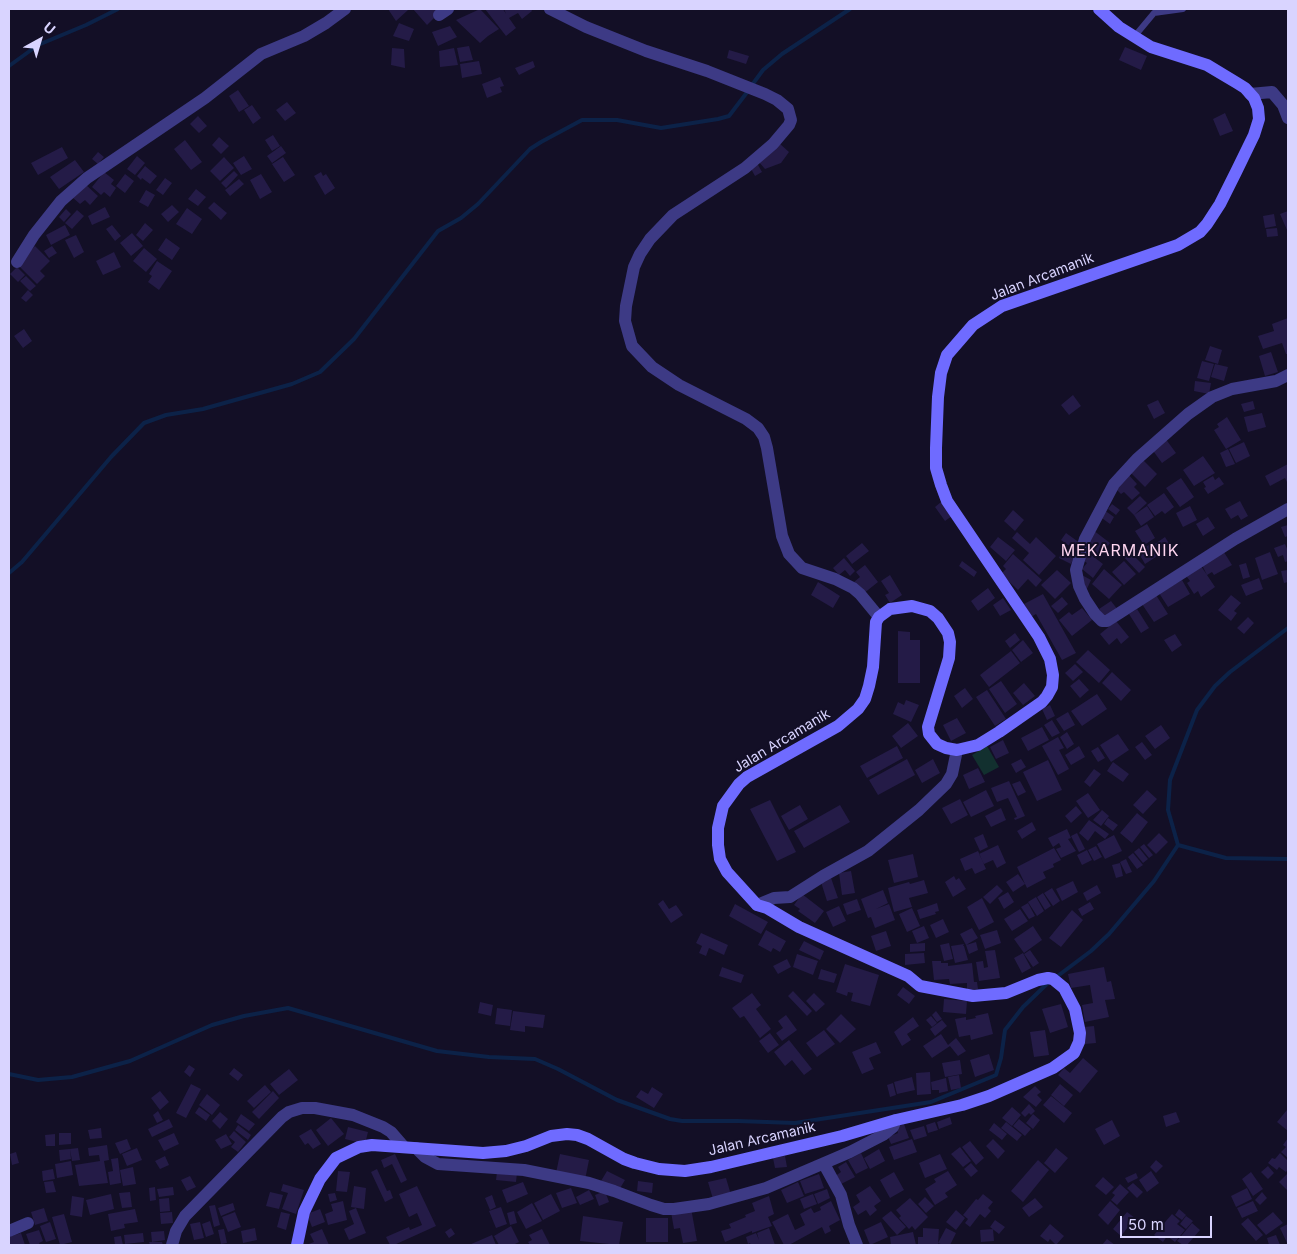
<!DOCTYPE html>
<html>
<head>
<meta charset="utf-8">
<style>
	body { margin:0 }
	#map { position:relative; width:1297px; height:1254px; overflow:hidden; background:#130f26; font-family:Inter,sans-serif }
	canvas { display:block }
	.frame { position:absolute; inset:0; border:10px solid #d9d4ff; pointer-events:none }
	.north { position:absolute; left:15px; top:15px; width:50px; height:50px; -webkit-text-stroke:4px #130f26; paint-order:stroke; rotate:39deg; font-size:14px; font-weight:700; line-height:20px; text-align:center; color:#d9d4ff }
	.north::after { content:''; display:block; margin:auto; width:18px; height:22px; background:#d9d4ff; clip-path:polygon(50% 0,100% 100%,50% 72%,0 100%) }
	.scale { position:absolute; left:1120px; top:1216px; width:92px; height:22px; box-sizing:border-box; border:2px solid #d9d4ff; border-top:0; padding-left:6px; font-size:15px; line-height:18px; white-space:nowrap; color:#d9d4ff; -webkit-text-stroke:4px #130f26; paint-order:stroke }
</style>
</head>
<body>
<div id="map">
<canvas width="1297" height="1254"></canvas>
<div class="frame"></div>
<div class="north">U</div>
<div class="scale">50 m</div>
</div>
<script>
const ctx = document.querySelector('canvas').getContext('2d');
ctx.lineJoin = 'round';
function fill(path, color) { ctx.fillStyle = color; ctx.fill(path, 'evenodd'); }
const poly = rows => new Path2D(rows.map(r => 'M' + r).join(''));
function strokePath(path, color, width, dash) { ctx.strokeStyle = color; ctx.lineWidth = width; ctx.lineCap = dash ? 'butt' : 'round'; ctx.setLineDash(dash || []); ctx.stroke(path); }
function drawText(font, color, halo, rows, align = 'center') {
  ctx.font = font + ' Inter,sans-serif'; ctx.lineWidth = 4; ctx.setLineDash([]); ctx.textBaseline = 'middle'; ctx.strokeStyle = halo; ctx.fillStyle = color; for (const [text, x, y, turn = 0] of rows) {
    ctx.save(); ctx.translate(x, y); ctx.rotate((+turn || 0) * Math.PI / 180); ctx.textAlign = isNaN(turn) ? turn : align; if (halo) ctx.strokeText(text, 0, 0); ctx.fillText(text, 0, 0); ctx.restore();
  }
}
fill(poly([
	[987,746,999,767,984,775,972,755]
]), '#12302f');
strokePath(poly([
	[9,66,38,45,86,25,118,9],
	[752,85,763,70,782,54,850,9],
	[9,573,22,562,111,457,144,423,166,415,203,409,292,384,320,372,354,339,438,231,461,218,478,204,530,149,541,142,582,120,617,120,661,128,718,119,729,116,748,91],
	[1178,845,1226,858,1288,859],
	[1055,978,1091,951,1109,934,1154,881,1178,845,1168,810,1170,780,1197,710,1215,686,1230,672,1288,628],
	[9,1074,38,1080,72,1077,130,1061,212,1025,244,1016,288,1008,437,1051,489,1057,535,1059,558,1069,617,1100,670,1119,682,1121,738,1121,795,1123,931,1102,996,1075,1001,1058,1005,1030,1023,1007,1049,982]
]), '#0c2248', 4);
fill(poly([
	[388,9,407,9,408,10,396,21],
	[413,9,437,9,440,12,427,25],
	[480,9,499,29,488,36,480,43,456,20],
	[485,9,503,9,506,14,504,9,531,9,532,11,522,19,518,13,509,18,516,28,506,36],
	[399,23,414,29,409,41,393,36],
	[450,26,457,37,438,46,432,32],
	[469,46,473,60,460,62,457,48],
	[1125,47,1147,56,1141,70,1119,60],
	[392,48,404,49,405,68,391,65],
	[454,48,458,65,440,67,439,51],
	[729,50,749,56,746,64,727,58],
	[479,61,482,74,462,78,460,64],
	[533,61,535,67,519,75,515,68],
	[500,77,504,86,500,87,502,92,487,98,482,84],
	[238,90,249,106,239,112,229,96],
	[287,102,296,113,285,121,276,110],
	[252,105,261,118,253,124,244,110],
	[1225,113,1233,131,1220,136,1213,119],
	[198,116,207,126,199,133,190,124],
	[273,135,280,146,272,151,265,140],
	[219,137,229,146,221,154,212,145],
	[185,140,202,162,191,170,174,149],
	[779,143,789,152,781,163,765,169,758,161],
	[281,146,286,153,272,163,267,156],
	[62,147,68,158,38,175,31,163],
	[98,152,104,157,98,164,92,159],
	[137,156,145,163,135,175,127,169],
	[244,156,252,169,241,175,233,163],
	[224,157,234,168,220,181,210,171],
	[283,157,295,175,284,182,272,164],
	[75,160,84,172,59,189,50,177],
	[757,163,762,172,755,176,750,167],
	[145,166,157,176,150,184,142,178,141,180,137,176],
	[234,171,238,175,226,188,221,183],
	[104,172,114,180,111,184,116,188,110,197,104,192,101,195,92,187],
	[321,172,323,176,326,174,335,188,325,195,314,176],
	[125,174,134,181,125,193,116,186],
	[261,174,272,192,260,199,250,180],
	[165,178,172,183,163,195,156,190],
	[239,179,244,184,230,196,225,190],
	[84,183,98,196,90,205,85,200,80,204,72,197],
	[196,189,206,197,198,206,188,199],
	[146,190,155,195,148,207,139,202],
	[214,202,227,213,221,220,208,208],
	[172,205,179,212,168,222,161,214],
	[105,207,110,217,92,225,88,216],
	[187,208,202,219,192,234,176,224],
	[66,209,71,214,64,222,59,217],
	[77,210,84,216,72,229,65,223],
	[1288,211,1288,229,1287,230,1280,214],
	[1274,214,1276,226,1265,228,1263,216],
	[145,223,153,230,143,241,136,235],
	[65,225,70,235,51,245,46,235],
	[112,225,121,236,115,241,106,229],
	[1277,228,1278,236,1267,237,1266,229],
	[132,233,143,246,131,256,120,243],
	[76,235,84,252,74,258,65,240],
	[166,238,180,248,172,260,158,250],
	[35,246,50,261,40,271,45,276,37,284,17,264],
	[52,246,57,253,49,258,44,251],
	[144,248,157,259,146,272,133,261],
	[114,252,121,267,103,275,96,261],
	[157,261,172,271,159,290,148,282,152,276,149,274],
	[17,267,25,275,18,282,10,274],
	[26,276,36,286,30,291,20,281],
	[28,290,33,295,26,302,21,298],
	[1288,318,1288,354,1286,354,1282,343,1263,349,1258,336,1274,331,1272,324],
	[24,329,32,341,23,348,14,336],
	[1210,346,1222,350,1218,364,1205,360],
	[1271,352,1278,372,1265,376,1259,356],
	[1202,361,1214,364,1209,381,1197,378],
	[1215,364,1228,367,1224,381,1211,377],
	[1195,381,1211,383,1209,394,1194,391],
	[1073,395,1081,406,1069,415,1061,405],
	[1158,400,1165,413,1154,419,1147,405],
	[1253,401,1255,409,1244,412,1241,404],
	[1262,413,1266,427,1248,432,1244,417],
	[1227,417,1241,440,1226,449,1214,430,1219,427,1217,424],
	[1165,438,1176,453,1162,463,1151,448],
	[1244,442,1250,456,1236,463,1229,449],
	[1228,449,1235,464,1226,467,1220,453],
	[1203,456,1215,473,1194,486,1183,470],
	[1141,458,1157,474,1145,487,1128,470],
	[1288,464,1288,484,1285,478,1270,486,1265,476],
	[1128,474,1137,484,1134,487,1140,493,1132,500,1124,492,1121,494,1114,487],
	[1213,476,1215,480,1219,477,1224,484,1208,494,1204,488,1206,487,1203,482],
	[1181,478,1194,497,1180,507,1166,488],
	[1164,493,1174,507,1165,514,1162,511,1155,516,1147,505],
	[1140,496,1147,503,1134,515,1127,508],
	[1240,501,1248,516,1241,520,1238,515,1231,519,1225,509],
	[941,502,952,516,945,521,935,507],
	[1112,504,1120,510,1116,515,1108,509],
	[1147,506,1154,517,1141,526,1134,515],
	[1190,506,1197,520,1183,527,1176,513],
	[1013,510,1024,520,1015,531,1004,521],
	[1104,510,1114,517,1110,524,1099,516],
	[1208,517,1215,528,1203,536,1196,524],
	[1147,524,1155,538,1144,545,1135,531],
	[1288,525,1288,536,1285,537,1281,527],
	[1093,530,1110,543,1100,557,1092,552,1095,547,1086,540],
	[1017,532,1030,544,1036,537,1056,556,1039,575,1023,560,1029,553,1012,538],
	[1066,533,1080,543,1075,550,1061,540],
	[998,537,1015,550,1006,561,990,547],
	[1165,537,1173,550,1163,556,1155,544],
	[862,543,869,551,852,564,846,556],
	[1152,543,1159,555,1145,564,1138,552],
	[1285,544,1288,551,1288,561,1285,562,1283,555,1278,557,1274,548],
	[1124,546,1145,567,1139,573,1118,551],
	[1064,547,1076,552,1071,564,1059,558],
	[1222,549,1232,565,1214,575,1212,572,1207,575,1202,565],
	[1086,551,1103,564,1093,578,1082,569,1087,563,1080,558],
	[1270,552,1278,574,1262,580,1255,558],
	[1013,554,1042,580,1036,587,1028,579,1018,590,1001,574,1006,569,1003,566],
	[844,558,855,571,850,576,845,570,839,575,833,568],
	[962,561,977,572,974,577,959,566],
	[1124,561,1136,574,1124,585,1112,572],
	[1199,563,1215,587,1201,597,1198,591,1194,594,1187,583,1190,581,1184,573],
	[1246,563,1250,577,1243,579,1239,565],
	[865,565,878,582,863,594,854,582,860,577,856,572],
	[1104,569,1122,585,1109,599,1092,584],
	[1057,570,1071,583,1055,599,1041,585],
	[1288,570,1288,582,1284,583,1281,571],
	[1080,574,1091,580,1085,593],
	[890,575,902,595,890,603,885,595,889,593,881,581],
	[1259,578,1263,589,1246,596,1241,585],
	[1182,580,1190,594,1168,607,1159,593],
	[818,582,840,596,833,608,811,595],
	[988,588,995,598,978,611,971,601],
	[1043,594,1076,653,1062,660,1036,614,1031,617,1024,604],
	[1156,595,1168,614,1154,622,1142,604],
	[1231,595,1241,603,1234,611,1237,613,1231,621,1218,610],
	[1062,597,1068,604,1058,613,1051,606],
	[1003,598,1011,610,1000,616,993,605],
	[1111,601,1118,610,1105,619,1099,609],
	[1082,608,1092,620,1072,636,1059,620,1069,612,1072,615],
	[1137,609,1149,628,1141,633,1129,614],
	[1248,617,1254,623,1244,634,1237,628],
	[1116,621,1129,637,1121,644,1117,638,1109,645,1100,634],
	[898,631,910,632,910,640,920,640,920,683,898,683],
	[1015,633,1020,640,1010,648,1005,641],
	[1175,634,1182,645,1172,652,1164,640],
	[1023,640,1033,653,1021,662,1012,650],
	[1088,650,1110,670,1099,683,1076,662],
	[1011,651,1020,663,989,687,980,675],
	[1075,664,1083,672,1073,681,1065,673],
	[1112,672,1131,690,1121,701,1102,683],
	[1079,679,1089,690,1080,698,1070,686],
	[1001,681,1017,704,1005,713,989,689],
	[1024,683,1035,696,1023,705,1013,693],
	[965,688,973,699,962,708,954,696],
	[987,690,1006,719,995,726,976,697],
	[1097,694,1107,709,1082,726,1071,711],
	[906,700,919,705,911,722,893,714,898,702,904,705],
	[1050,705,1055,716,1047,720,1042,709],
	[1068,712,1075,725,1064,731,1056,719],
	[957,718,966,733,951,741,943,725],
	[1052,720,1060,733,1052,737,1044,725],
	[908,723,918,736,901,748,892,736],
	[1161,725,1170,738,1155,749,1145,736],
	[1042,727,1049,740,1028,751,1021,738],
	[1067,732,1074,744,1067,749,1060,737],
	[1118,734,1129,750,1111,762,1100,745],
	[1058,737,1064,748,1059,750,1069,769,1058,775,1042,746],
	[1003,740,1009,753,996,759,990,747],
	[1142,742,1152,755,1145,760,1135,747],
	[897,746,903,758,867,778,860,766],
	[1079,746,1085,757,1071,765,1065,755],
	[1098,747,1105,758,1098,762,1091,751],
	[907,759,915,775,878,795,869,780],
	[933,759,940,773,922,783,915,770],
	[1021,759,1026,767,1016,773,1011,764],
	[1048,760,1062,790,1037,801,1023,772],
	[1113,762,1129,774,1123,782,1107,771],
	[978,768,985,782,969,789,963,775],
	[1094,769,1101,774,1090,787,1084,782],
	[1009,781,1025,816,1015,820,1014,818,1017,817,1008,798,997,802,991,788],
	[1020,781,1026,792,1018,796,1012,784],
	[986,790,994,806,971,817,963,802],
	[1147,790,1157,799,1143,814,1133,805],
	[1088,793,1100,810,1088,818,1076,801],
	[960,799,968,815,951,824,942,808],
	[770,800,796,852,777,861,750,809],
	[800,805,808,819,789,830,781,816],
	[840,805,850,822,804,848,794,831],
	[1076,806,1082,813,1071,823,1065,816],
	[1001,808,1006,820,991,827,985,816],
	[1102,810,1109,816,1101,826,1093,820],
	[1137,813,1148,822,1132,843,1120,833],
	[1108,818,1118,825,1113,831,1104,824],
	[1089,820,1109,834,1105,839,1095,831,1088,841,1079,833],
	[1032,822,1036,830,1022,839,1017,831],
	[1067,829,1071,838,1068,839,1076,851,1061,858,1056,849,1061,847,1059,843,1053,847,1048,838],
	[1077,833,1085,849,1079,852,1071,836],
	[1159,833,1168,842,1156,854,1147,845],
	[983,834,988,847,980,851,974,838],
	[1114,835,1122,851,1105,859,1097,844],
	[1144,844,1153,855,1149,858,1140,847],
	[998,845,1006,863,997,868,993,860,984,864,979,854],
	[1096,846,1102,857,1094,861,1088,850],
	[1054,848,1061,860,1053,864,1054,867,1043,872,1046,878,1027,888,1017,867],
	[1139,848,1148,859,1143,863,1134,852],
	[1087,850,1092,860,1082,865,1077,855],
	[978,851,986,869,975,874,972,868,965,871,960,859],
	[1133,853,1143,865,1137,869,1128,857],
	[913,854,918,877,894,883,888,860],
	[1126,859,1132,872,1126,874,1120,862],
	[1120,863,1123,876,1116,878,1112,865],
	[851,871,855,893,842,895,839,873],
	[1018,874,1025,884,1013,892,1006,882],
	[954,876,956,880,959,878,966,889,953,897,945,882],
	[831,878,838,898,827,901,821,882],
	[924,880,928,893,909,898,912,907,894,912,888,888,909,882,910,884],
	[1073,881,1078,892,1062,901,1056,889],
	[997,885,1003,891,990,904,983,897],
	[1097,885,1101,893,1087,901,1083,893],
	[1052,888,1060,901,1053,906,1044,893],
	[883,890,888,903,876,909,889,904,895,920,875,928,871,917,868,918,861,899],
	[1008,892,1014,902,1004,909,998,898],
	[1043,893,1051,906,1045,910,1037,897],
	[802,894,824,911,815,923,798,911,800,909,794,905],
	[1036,897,1044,911,1037,916,1028,902],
	[982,898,994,922,979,930,967,907],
	[857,899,861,910,847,915,843,904],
	[663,900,669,909,676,905,683,915,671,923,658,904],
	[1090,902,1094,909,1082,916,1078,909],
	[937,903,939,911,935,912,936,914,920,919,917,910],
	[1028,903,1035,916,1029,919,1021,907],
	[735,904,768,922,761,934,729,916],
	[839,906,846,921,833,927,826,912],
	[912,908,920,926,907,932,899,914],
	[1020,909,1028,921,1012,931,1004,919],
	[1072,910,1083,920,1061,947,1049,938],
	[943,919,949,932,936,938,930,925],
	[924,926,929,938,917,943,912,931],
	[1033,926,1042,940,1024,953,1014,939],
	[972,928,978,938,966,945,960,934],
	[766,930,786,941,780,952,773,948,771,952,758,945],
	[997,930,1001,943,985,949,980,935],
	[886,931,891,946,876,951,871,936],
	[701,933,728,945,724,955,709,948,706,956,699,953,702,946,696,943],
	[804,941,824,951,820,960,799,950],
	[976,942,978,950,969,954,966,945],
	[925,943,925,951,910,952,910,944],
	[949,943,953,959,944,961,940,945],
	[964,944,963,946,964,946,968,960,955,963,951,946],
	[995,950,1000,978,979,981,976,962,983,961,984,968,988,967,985,951],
	[1030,950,1039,963,1033,967,1024,954],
	[924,953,925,963,905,965,905,954],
	[1023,953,1031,968,1022,973,1014,958],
	[797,954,818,961,813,975,793,967],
	[787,959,791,967,778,974,773,966],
	[932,961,941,961,941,963,948,963,948,966,972,963,974,982,977,982,978,989,967,990,967,983,950,984,949,979,934,980],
	[845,964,879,975,870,1006,851,1001,853,993,848,992,847,996,836,992],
	[722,967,744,975,741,983,719,976],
	[1104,967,1107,982,1111,981,1115,999,1105,1000,1109,1017,1085,1022,1082,1005,1093,1003,1090,985,1071,988,1068,974],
	[821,969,837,974,834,983,818,979],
	[903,987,915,996,909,1004,897,995],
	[793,991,812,1011,807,1016,788,996],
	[752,993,761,1005,756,1009,771,1029,760,1038,744,1016,740,1018,732,1008],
	[814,993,825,1004,816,1012,806,1001],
	[944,999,967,1001,966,1014,943,1012],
	[480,1002,493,1005,491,1016,478,1013],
	[1061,1004,1068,1027,1050,1033,1042,1009],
	[497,1008,512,1010,510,1026,495,1024],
	[513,1011,545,1015,543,1028,525,1026,525,1032,510,1030],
	[936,1011,942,1019,937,1022,932,1015],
	[988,1013,993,1034,971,1040,970,1035,959,1037,955,1019,966,1017,966,1020,976,1018,975,1016],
	[841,1014,856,1029,840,1043,826,1029],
	[786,1015,797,1030,782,1041,776,1033,783,1028,778,1021],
	[931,1016,937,1023,932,1027,926,1020],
	[913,1017,919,1026,907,1034,911,1040,902,1046,894,1032],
	[942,1020,947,1026,935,1036,930,1029],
	[1094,1026,1096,1043,1085,1044,1084,1027],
	[824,1030,835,1044,817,1057,806,1043],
	[1045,1030,1049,1055,1034,1057,1030,1032],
	[770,1033,779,1045,768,1053,759,1041],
	[941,1034,948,1045,956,1038,966,1051,958,1056,950,1046,932,1058,923,1046],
	[789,1040,812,1069,804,1075,792,1060,785,1066,774,1052],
	[876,1042,881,1053,869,1058,874,1069,862,1074,852,1052],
	[989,1054,994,1070,975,1077,970,1060],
	[1083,1058,1098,1071,1080,1093,1058,1075,1064,1068,1070,1073],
	[960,1060,962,1074,945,1077,942,1063],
	[189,1065,195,1069,190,1077,184,1072],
	[234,1068,243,1075,238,1081,229,1074],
	[289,1069,298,1080,279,1095,270,1084],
	[930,1072,931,1094,917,1095,916,1073],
	[959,1075,961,1088,951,1090,948,1077],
	[912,1077,915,1090,897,1094,894,1082],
	[946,1078,948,1091,939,1093,939,1090,932,1090,931,1082],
	[893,1083,896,1095,890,1097,887,1085],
	[191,1084,201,1089,186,1118,176,1113],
	[1060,1084,1073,1095,1064,1106,1051,1095],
	[265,1085,271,1092,254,1108,247,1101],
	[1035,1086,1041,1092,1037,1095,1042,1100,1036,1107,1023,1097],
	[652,1087,663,1094,654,1108,636,1097,641,1090,648,1094],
	[160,1091,169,1102,160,1110,151,1098],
	[273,1091,279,1098,259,1119,252,1112],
	[207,1094,220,1105,212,1115,199,1105],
	[1051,1096,1072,1113,1064,1123,1043,1105],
	[1029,1104,1035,1111,1031,1115,1029,1113,1025,1117,1021,1113],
	[199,1107,210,1115,206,1121,195,1113],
	[1012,1107,1021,1115,1012,1126,1002,1118],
	[1287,1110,1288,1110,1288,1131,1277,1122],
	[158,1111,163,1120,157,1123,153,1115],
	[220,1112,228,1119,220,1129,212,1121],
	[1176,1112,1180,1122,1166,1127,1163,1116],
	[241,1114,255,1124,249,1131,236,1122],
	[1033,1114,1040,1120,1033,1129,1026,1123],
	[950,1117,952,1124,939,1129,937,1122],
	[331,1118,344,1134,328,1146,316,1130],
	[169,1119,173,1127,152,1137,148,1129],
	[1019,1119,1031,1129,1025,1136,1013,1126],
	[1112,1120,1120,1136,1104,1145,1095,1129],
	[935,1122,938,1130,928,1133,926,1125],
	[1006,1122,1022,1135,1017,1141,1001,1128],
	[994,1123,1007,1134,1002,1140,989,1130],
	[904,1124,909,1138,891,1144,888,1137,898,1133,896,1127],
	[238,1125,251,1135,248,1140,235,1130],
	[924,1126,927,1136,914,1140,910,1130],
	[348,1127,368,1132,365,1144,345,1139],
	[101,1128,102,1138,90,1139,88,1130],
	[311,1129,321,1144,313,1149,308,1143,305,1145,299,1136],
	[234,1131,246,1142,238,1152,231,1147,235,1142,229,1137],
	[59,1133,71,1133,71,1144,59,1145],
	[174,1133,179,1144,164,1151,158,1140],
	[55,1134,55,1146,46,1146,45,1135],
	[226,1134,232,1144,221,1149,215,1140],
	[1288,1138,1288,1158,1281,1152,1286,1147,1283,1145],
	[127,1139,131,1149,120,1154,115,1143],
	[912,1139,917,1152,894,1160,889,1147],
	[993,1139,1005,1151,998,1159,986,1146],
	[970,1141,984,1158,976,1165,962,1147],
	[107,1145,109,1160,104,1161,108,1183,79,1186,75,1165,100,1161,99,1155,89,1156,88,1148],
	[960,1147,971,1161,963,1167,951,1154],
	[78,1148,80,1160,72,1161,70,1149],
	[137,1148,142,1160,127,1166,122,1154],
	[1056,1148,1068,1158,1055,1173,1044,1163],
	[70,1149,71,1159,60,1161,59,1150],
	[879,1149,885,1161,870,1169,864,1158],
	[16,1152,19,1163,12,1165,10,1154],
	[861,1153,868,1168,856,1174,848,1160],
	[1280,1153,1288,1161,1288,1169,1286,1172,1279,1167,1277,1170,1268,1163,1272,1158,1275,1159],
	[395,1154,407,1180,401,1183,392,1164,384,1168,381,1160],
	[560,1154,589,1160,585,1180,556,1173],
	[940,1154,947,1169,925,1178,919,1163],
	[165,1156,169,1165,160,1169,155,1161],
	[785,1156,787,1167,775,1168,773,1158],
	[118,1158,121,1183,110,1185,108,1172,113,1171,111,1159],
	[1038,1160,1049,1170,1023,1202,1011,1191],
	[1156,1160,1163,1166,1156,1173,1150,1167],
	[71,1161,73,1175,57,1178,55,1164],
	[846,1162,855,1177,839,1185,834,1177,841,1172,838,1167],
	[971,1163,978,1171,971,1177,964,1169],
	[1268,1166,1274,1173,1268,1179,1261,1172],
	[133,1167,136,1184,123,1186,120,1170],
	[53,1169,55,1179,43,1181,42,1171],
	[377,1169,387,1191,390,1190,393,1198,385,1202,371,1172],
	[338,1171,350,1172,347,1192,336,1191],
	[607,1171,625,1180,619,1190,601,1181],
	[948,1171,957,1185,945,1193,948,1197,935,1205,925,1189,936,1182,934,1179],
	[1151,1171,1159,1183,1147,1192,1139,1180],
	[497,1172,517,1173,516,1182,496,1180],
	[894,1172,904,1190,890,1198,880,1180],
	[1251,1172,1263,1189,1253,1196,1242,1179],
	[1136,1173,1138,1178,1128,1183,1125,1178],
	[1288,1173,1288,1191,1279,1182],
	[819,1174,824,1188,805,1194,800,1181],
	[190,1176,196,1187,187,1191,181,1180],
	[1103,1177,1114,1187,1106,1195,1095,1186],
	[726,1178,731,1195,713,1199,708,1182],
	[53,1181,56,1192,46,1193,44,1182],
	[638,1181,653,1183,652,1193,637,1191],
	[523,1182,528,1194,507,1203,502,1190],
	[798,1182,804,1196,787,1203,781,1190],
	[1133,1183,1143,1192,1137,1198,1127,1188],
	[283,1184,304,1190,296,1214,282,1209,288,1193,281,1191],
	[1120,1184,1129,1192,1117,1205,1111,1200,1115,1195,1112,1193],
	[354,1186,366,1188,364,1209,351,1207],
	[417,1186,436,1226,394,1245,390,1245,386,1237,409,1227,410,1230,422,1225,417,1213,409,1217,399,1194],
	[870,1186,881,1201,874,1206,877,1210,870,1216,866,1210,858,1215,853,1207,860,1202,856,1195],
	[155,1187,156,1200,150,1201,149,1188],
	[173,1187,174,1195,159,1197,157,1189],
	[571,1188,577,1203,562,1208,556,1193],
	[1247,1188,1252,1199,1236,1207,1231,1196],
	[827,1189,830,1198,818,1204,814,1194],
	[589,1190,594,1199,580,1205,576,1197],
	[605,1191,609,1202,599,1206,595,1195],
	[130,1192,132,1207,122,1208,119,1193],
	[270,1192,283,1195,279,1209,266,1206],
	[1262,1192,1267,1198,1260,1205,1255,1200],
	[335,1193,337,1200,330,1202,328,1194],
	[111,1194,114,1209,90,1215,86,1200],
	[551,1194,560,1211,543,1220,534,1203],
	[813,1194,817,1204,804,1209,800,1199],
	[983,1194,993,1202,988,1208,991,1211,985,1218,980,1214,970,1227,965,1223,968,1219,963,1215,976,1199,978,1200],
	[492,1195,496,1207,490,1210,485,1198],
	[72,1196,84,1198,82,1217,70,1215],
	[769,1196,774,1214,768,1217,772,1226,752,1233,752,1231,725,1242,721,1231,731,1228,729,1224,746,1217,745,1215,755,1211,752,1203],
	[925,1197,934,1206,926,1213,918,1204],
	[169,1198,170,1211,160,1212,159,1199],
	[910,1198,928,1217,915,1230,912,1226,909,1229,899,1218,901,1216,896,1210],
	[1035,1198,1043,1207,1029,1217,1022,1208],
	[343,1201,347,1220,328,1225,325,1214,333,1211,331,1204],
	[831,1201,840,1220,829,1226,831,1231,825,1234,822,1227,789,1245,784,1245,772,1222,788,1214,795,1230,805,1225,800,1214,811,1208,814,1213,821,1210,820,1207],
	[1110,1201,1120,1210,1108,1225,1098,1215],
	[1253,1201,1258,1211,1242,1218,1237,1208],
	[233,1203,235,1210,221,1216,218,1208],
	[532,1203,542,1221,526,1229,517,1212],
	[215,1205,220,1225,214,1227,209,1206],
	[501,1207,507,1224,496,1228,489,1211],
	[44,1208,48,1221,35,1225,31,1212],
	[356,1208,366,1233,349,1240,344,1229,354,1224,349,1211],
	[691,1208,697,1241,683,1243,680,1228,674,1229,671,1212],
	[135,1209,138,1222,124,1224,125,1228,111,1231,108,1214],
	[320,1209,325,1222,312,1227,307,1214],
	[1179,1209,1186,1215,1182,1220,1175,1215],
	[956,1210,965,1218,956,1230,946,1222],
	[514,1211,517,1223,510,1225,507,1213],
	[891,1211,906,1227,897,1235,882,1218],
	[172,1212,173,1223,161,1224,160,1213],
	[235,1212,241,1227,228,1232,222,1217],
	[281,1212,290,1214,286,1230,277,1227],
	[1127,1212,1135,1218,1121,1236,1113,1229],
	[1273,1212,1283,1223,1266,1235,1257,1225],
	[64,1214,72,1242,60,1245,52,1217],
	[1172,1214,1180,1221,1177,1224,1185,1230,1175,1242,1167,1236,1163,1242,1154,1235],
	[583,1216,623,1222,619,1245,580,1241],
	[1186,1216,1193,1221,1186,1229,1180,1224],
	[646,1218,668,1218,668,1242,646,1242],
	[1248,1218,1263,1235,1256,1241,1241,1224],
	[995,1220,1005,1227,999,1234,990,1227],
	[210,1221,214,1234,206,1237,202,1224],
	[50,1222,56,1239,46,1242,40,1226],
	[200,1222,204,1238,194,1240,190,1224],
	[881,1222,888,1237,870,1245,864,1230],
	[1192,1223,1200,1230,1187,1245,1183,1245,1177,1241],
	[1050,1224,1064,1236,1056,1245,1050,1239,1048,1242,1040,1236],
	[1288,1224,1288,1245,1280,1228],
	[511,1226,519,1242,513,1245,499,1245,494,1236],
	[255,1228,257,1240,243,1243,241,1231],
	[451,1228,455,1234,449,1238,445,1232],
	[769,1228,775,1245,751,1245,750,1243,748,1244,746,1237,756,1233,759,1240,757,1233],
	[923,1228,939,1229,938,1245,918,1245,918,1237,923,1237],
	[946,1228,956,1233,950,1245,943,1245,938,1243],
	[224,1229,227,1243,221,1244,218,1230],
	[322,1229,329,1245,306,1245,314,1242,310,1234],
	[542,1229,550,1245,530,1245,528,1242,532,1240,529,1235],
	[993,1229,994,1241,981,1242,980,1230],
	[39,1230,43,1241,39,1243,40,1245,30,1245,26,1234],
	[164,1231,165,1240,152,1242,151,1232],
	[913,1232,916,1245,891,1245,890,1237],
	[21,1233,25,1245,9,1245,9,1237],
	[143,1233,144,1242,125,1244,124,1235],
	[492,1235,496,1245,469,1245],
	[1276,1235,1280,1245,1269,1245,1267,1238],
	[121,1236,123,1245,115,1245,114,1237],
	[1107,1239,1115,1245,1102,1245],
	[149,1242,162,1242,163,1245,150,1245]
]), '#241b47');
strokePath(poly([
	[1134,37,1154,13,1183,9]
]), '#3d3a85', 6);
strokePath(poly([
	[550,9,586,27,646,51,707,71,765,94,777,100,788,109,791,120,789,125,773,144,745,168,673,215,650,239,640,254,634,267,626,306,625,321,632,346,652,367,679,385,746,419,758,428,764,437,767,448,782,536,789,554,802,568,835,579,853,588,860,594,879,617],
	[439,15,448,9],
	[1250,94,1272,92,1283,105,1288,118],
	[17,262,34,235,61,201,87,178,205,98,261,54,304,36,326,23,345,9],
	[1288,375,1276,381,1232,389,1212,397,1188,414,1137,459,1114,484,1085,539,1076,570,1079,586,1085,599,1095,614,1102,621,1107,621,1235,539,1288,509],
	[757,905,774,898,790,897,823,876,868,851,919,810,946,784,952,774,957,750],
	[416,1148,425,1157,438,1164,524,1170,589,1183,614,1191,651,1205,664,1209,674,1209,709,1204,766,1188,850,1152,883,1135,893,1127,896,1120],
	[824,1164,841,1195,849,1225,857,1245],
	[9,1231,28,1223],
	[172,1245,176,1231,185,1216,282,1117,289,1112,302,1108,315,1108,353,1115,383,1127,391,1132,404,1147]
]), '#3d3a85', 12);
strokePath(poly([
	[297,1245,304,1212,320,1179,336,1158,359,1147,372,1145,483,1153,506,1151,526,1146,551,1136,567,1134,577,1135,588,1139,624,1159,635,1163,659,1169,685,1171,711,1167,842,1136,896,1120,962,1105,989,1096,1053,1068,1074,1053,1079,1042,1080,1033,1075,1009,1064,988,1053,979,1048,978,1038,980,1006,993,973,996,920,986,908,976,799,927,767,908,757,905,727,872,720,859,718,845,718,828,723,806,739,784,747,777,838,726,858,709,865,699,869,686,873,667,876,622,879,617,890,609,912,606,930,611,938,618,948,633,950,642,949,658,928,727,929,734,937,744,946,748,957,750,978,745,999,732,1042,702,1047,696,1052,687,1053,675,1050,659,1039,637,947,501,941,485,936,468,936,448,938,397,941,373,947,355,973,325,1002,306,1178,245,1200,232,1207,224,1220,204,1236,172,1254,135,1259,119,1258,108,1254,98,1245,88,1237,83,1207,65,1151,47,1119,27,1099,9]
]), '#6f6bff', 12);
drawText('14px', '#d9d4ff', '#130f26', [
	["Jalan Arcamanik",1042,277,-21],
	["Jalan Arcamanik",782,741,-31],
	["Jalan Arcamanik",762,1139,-13]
]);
ctx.letterSpacing = '1px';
drawText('16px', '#ffd6f0', '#130f26', [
	["MEKARMANIK",1120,551]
]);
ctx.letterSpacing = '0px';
</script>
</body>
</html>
